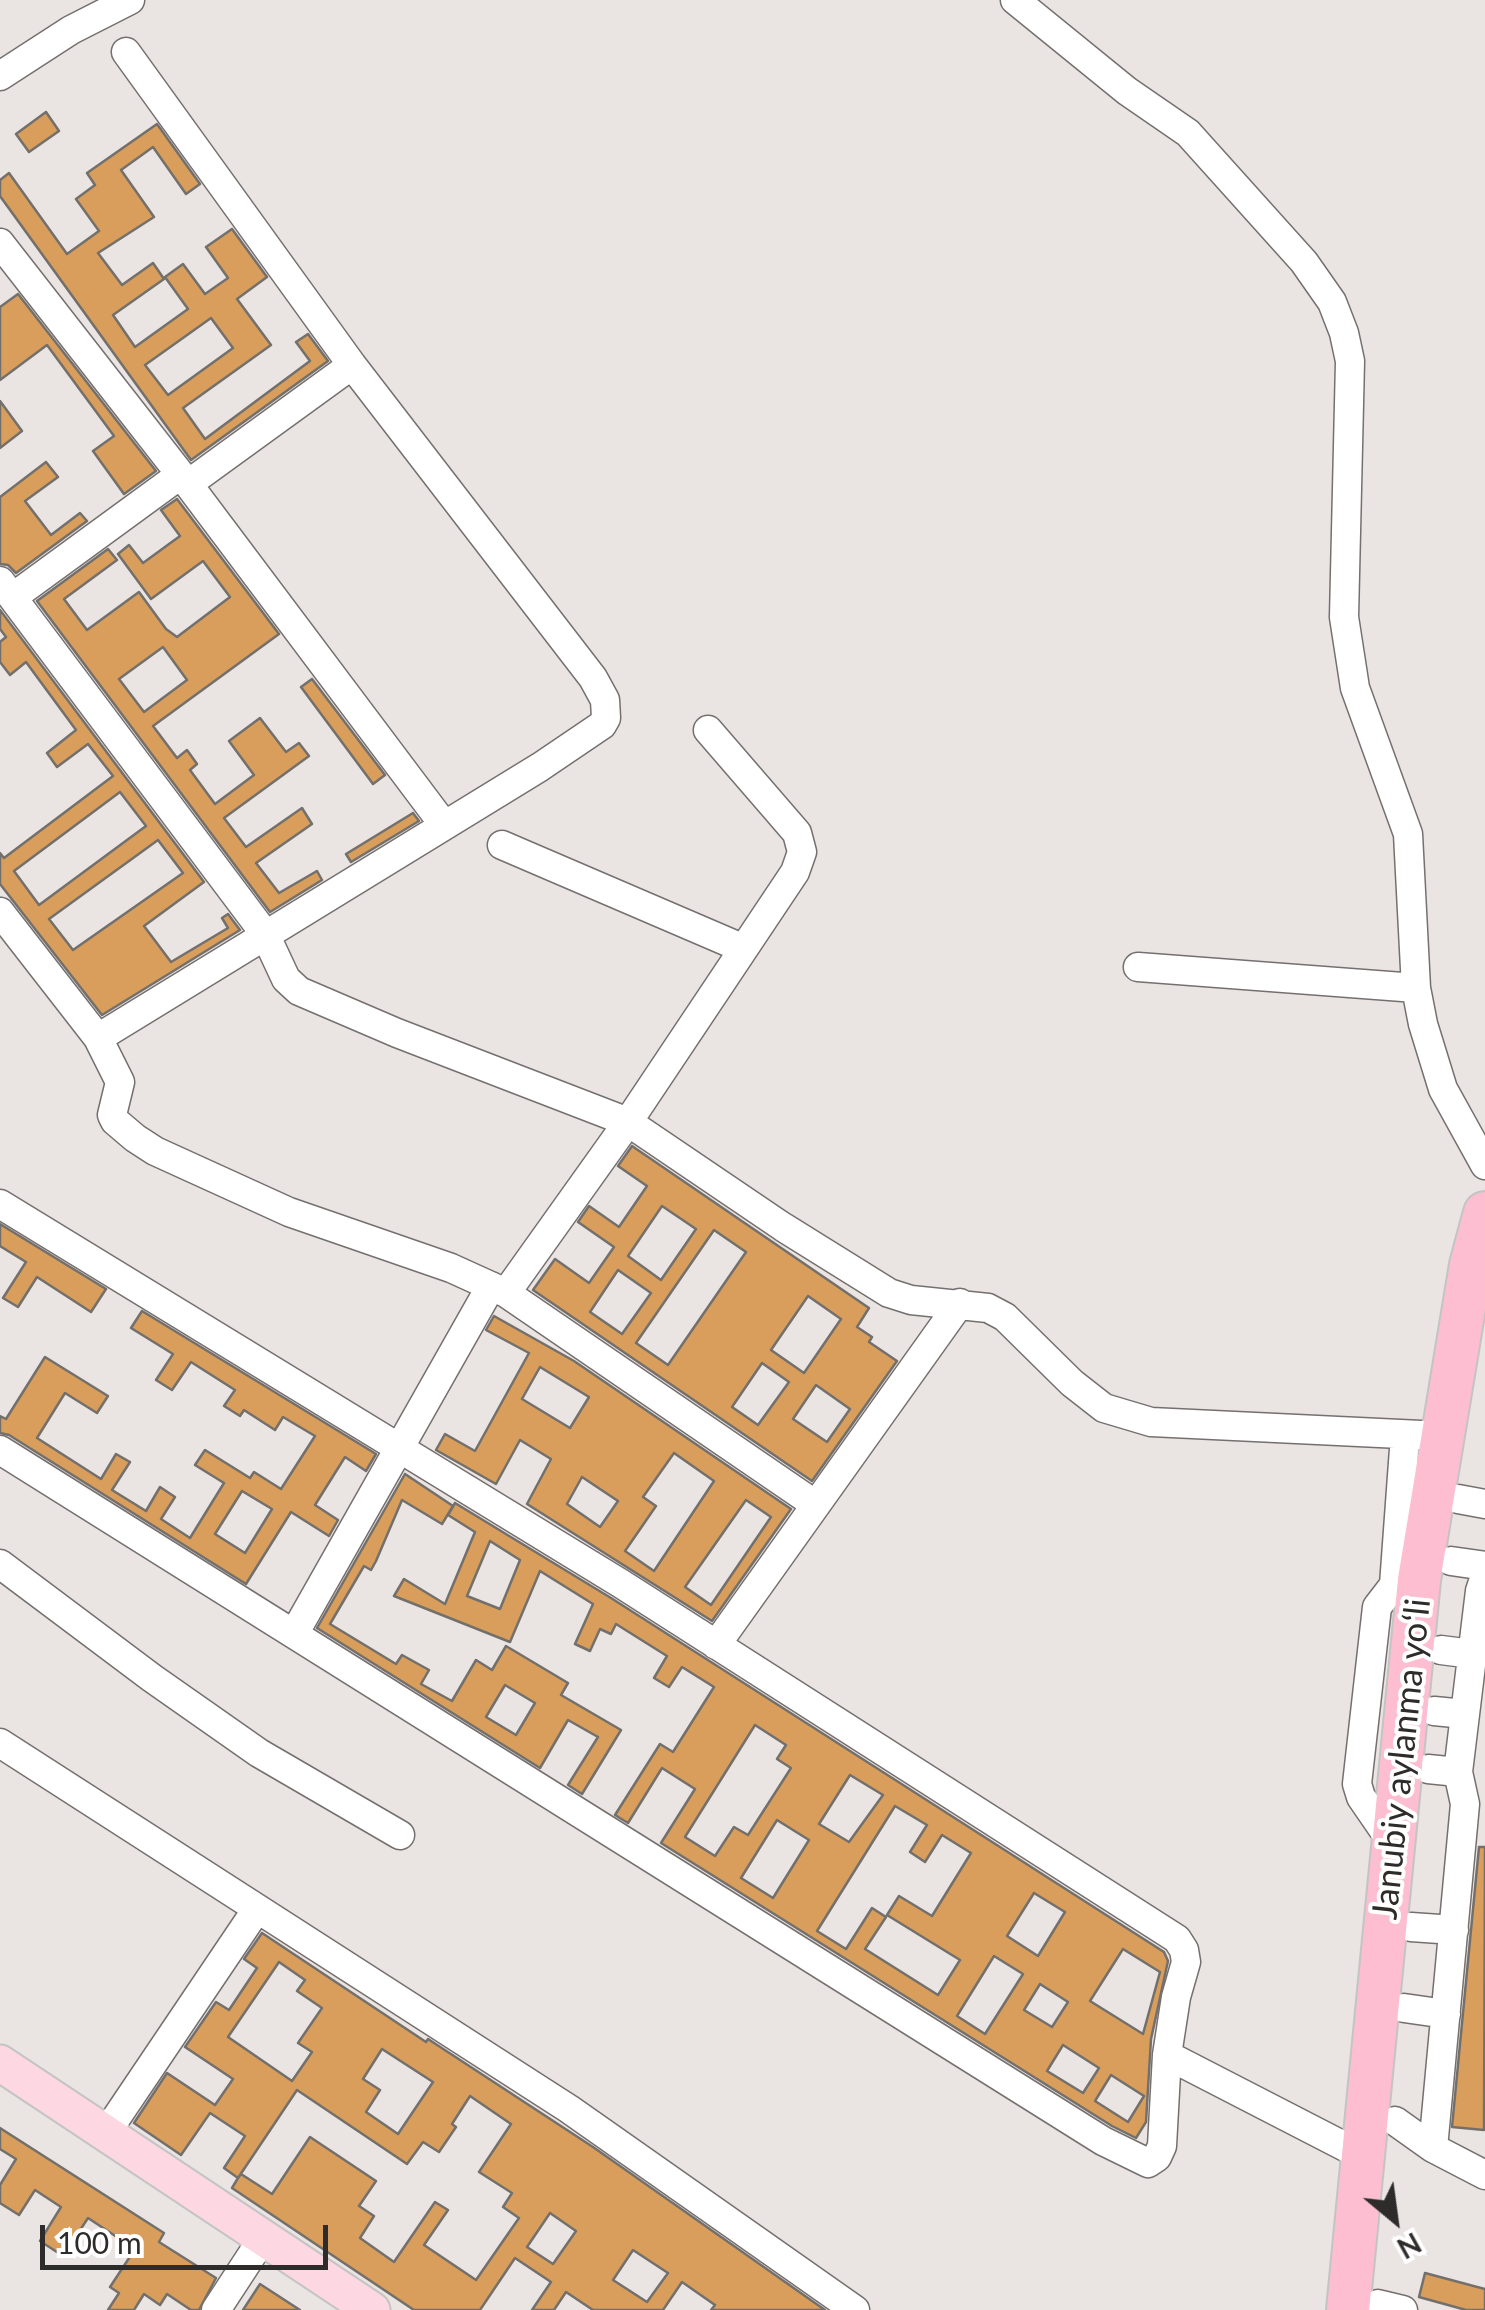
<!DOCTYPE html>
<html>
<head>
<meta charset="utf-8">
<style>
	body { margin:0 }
	#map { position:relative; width:1485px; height:2310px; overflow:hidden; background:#eae4e3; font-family:Lato,sans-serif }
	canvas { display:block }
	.north { position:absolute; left:1345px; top:2170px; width:100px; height:100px; -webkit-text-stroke:8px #fff; paint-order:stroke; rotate:151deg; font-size:28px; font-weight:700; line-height:40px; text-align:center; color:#2e2c2b }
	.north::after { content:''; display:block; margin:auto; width:35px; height:45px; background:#2e2c2b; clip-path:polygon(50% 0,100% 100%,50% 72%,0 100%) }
	.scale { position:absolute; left:40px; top:2225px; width:288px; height:45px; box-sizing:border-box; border:5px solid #2e2c2b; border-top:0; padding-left:12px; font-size:30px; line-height:35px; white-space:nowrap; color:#2e2c2b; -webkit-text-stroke:8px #fff; paint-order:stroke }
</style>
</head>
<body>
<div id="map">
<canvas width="1485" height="2310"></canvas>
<div class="north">N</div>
<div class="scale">100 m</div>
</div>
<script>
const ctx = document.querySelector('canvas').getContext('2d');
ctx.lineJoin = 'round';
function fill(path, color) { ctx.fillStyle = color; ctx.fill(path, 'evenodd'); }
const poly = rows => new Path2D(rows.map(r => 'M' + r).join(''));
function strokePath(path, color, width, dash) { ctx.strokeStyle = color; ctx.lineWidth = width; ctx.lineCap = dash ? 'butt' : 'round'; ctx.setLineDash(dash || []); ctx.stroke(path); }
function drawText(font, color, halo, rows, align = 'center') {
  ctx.font = font + ' Lato,sans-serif'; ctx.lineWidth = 8; ctx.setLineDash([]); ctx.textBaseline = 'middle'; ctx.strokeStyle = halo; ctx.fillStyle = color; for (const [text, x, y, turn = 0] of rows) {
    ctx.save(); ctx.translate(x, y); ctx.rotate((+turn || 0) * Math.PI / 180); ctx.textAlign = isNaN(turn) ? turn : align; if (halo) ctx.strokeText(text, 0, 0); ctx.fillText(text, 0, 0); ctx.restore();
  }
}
const building = poly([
	[46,112,59,131,29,152,16,134,46,112],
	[157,124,200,184,186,194,153,147,121,170,154,217,98,253,122,285,153,263,164,279,113,315,135,347,188,309,165,277,183,264,205,294,228,278,206,247,232,229,267,277,237,299,271,345,183,408,205,439,310,361,296,342,308,334,328,361,191,460,0,196,0,180,9,173,67,254,99,231,76,199,95,185,87,173,157,124],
	[211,318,233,348,168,395,145,365,211,318],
	[18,294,156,471,124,494,93,451,114,436,47,345,0,380,0,307,18,294],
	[0,401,22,431,0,448,0,401],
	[46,462,58,477,25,501,51,535,80,513,87,521,16,573,8,565,0,564,0,497,46,462],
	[177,499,279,634,153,726,177,758,187,750,197,764,190,770,215,804,254,775,229,741,260,718,286,752,299,743,309,756,224,818,246,847,302,808,312,824,256,863,279,893,317,871,322,880,270,912,37,601,108,549,117,560,64,599,87,630,139,592,166,629,177,637,230,597,203,561,151,599,118,554,129,545,143,563,180,536,161,510,177,499],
	[163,647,187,680,144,712,119,679,163,647],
	[0,610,204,882,144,926,171,962,228,928,222,918,228,914,240,930,102,1015,0,884,0,853,4,858,113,776,88,744,57,767,47,753,76,730,26,662,10,675,0,662,0,642,6,637,0,629,0,610],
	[120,792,146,826,39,905,14,871,120,792],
	[158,840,183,873,73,950,49,919,158,840],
	[312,679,385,775,373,784,301,687,312,679],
	[413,813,419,821,351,862,346,854,413,813],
	[632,1146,869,1308,857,1327,872,1337,869,1342,897,1361,812,1481,533,1290,555,1259,589,1283,614,1247,578,1222,589,1206,619,1227,647,1186,618,1166,632,1146],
	[662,1206,696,1229,661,1280,628,1256,662,1206],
	[714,1230,746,1252,668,1365,636,1343,714,1230],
	[618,1270,651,1293,622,1334,590,1312,618,1270],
	[808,1296,841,1319,804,1373,771,1350,808,1296],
	[762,1363,789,1382,758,1425,732,1407,762,1363],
	[816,1385,850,1409,827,1442,793,1419,816,1385],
	[0,1224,106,1289,91,1312,37,1277,18,1307,3,1298,26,1262,0,1246,0,1224],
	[142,1311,376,1454,366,1471,345,1457,315,1505,338,1520,329,1536,291,1512,246,1584,9,1435,0,1433,0,1416,6,1419,45,1357,108,1396,97,1413,65,1393,37,1438,101,1479,116,1454,130,1462,112,1490,146,1511,160,1487,175,1497,161,1519,190,1538,224,1483,195,1465,205,1450,250,1478,254,1472,281,1489,315,1436,283,1417,275,1430,244,1410,240,1416,224,1406,235,1390,191,1362,172,1390,156,1380,173,1354,131,1328,142,1311],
	[242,1491,272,1509,245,1553,215,1534,242,1491],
	[494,1316,574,1361,791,1509,712,1621,527,1504,551,1459,520,1440,496,1484,436,1450,445,1434,475,1451,529,1353,486,1330,494,1316],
	[540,1367,589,1397,570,1428,522,1399,540,1367],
	[674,1453,714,1481,654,1571,625,1551,656,1506,643,1497,674,1453],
	[582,1477,618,1501,600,1527,567,1504,582,1477],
	[746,1500,771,1517,711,1605,685,1587,746,1500],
	[405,1474,453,1506,442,1524,402,1500,376,1561,371,1570,364,1566,330,1624,396,1664,402,1655,429,1670,421,1684,452,1701,476,1660,492,1670,506,1646,568,1683,561,1695,621,1730,582,1794,568,1785,598,1737,568,1720,540,1768,317,1628,405,1474],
	[505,1685,535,1703,516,1735,486,1717,505,1685],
	[455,1503,611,1598,1164,1952,1168,1961,1151,2039,1146,2122,1136,2138,1112,2126,661,1843,695,1789,662,1768,628,1823,615,1815,660,1744,673,1752,714,1687,682,1667,669,1687,654,1678,667,1656,616,1624,611,1634,600,1629,590,1651,575,1644,593,1604,540,1571,510,1642,394,1596,404,1579,445,1604,475,1532,448,1515,455,1503],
	[490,1541,520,1560,500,1609,467,1596,490,1541],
	[755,1725,786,1745,777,1759,791,1768,748,1835,734,1827,715,1856,685,1837,755,1725],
	[850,1775,883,1795,849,1842,819,1824,850,1775],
	[895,1806,927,1825,910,1852,925,1862,942,1835,971,1853,932,1916,899,1896,887,1915,960,1960,938,1995,865,1949,886,1917,872,1908,846,1949,817,1931,895,1806],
	[777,1820,809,1840,773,1898,741,1878,777,1820],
	[1034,1893,1065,1912,1038,1956,1007,1936,1034,1893],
	[1123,1949,1160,1972,1143,2034,1090,2001,1123,1949],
	[994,1956,1023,1974,985,2034,957,2016,994,1956],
	[1040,1984,1068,2002,1052,2027,1024,2010,1040,1984],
	[1063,2045,1099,2068,1083,2093,1047,2071,1063,2045],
	[1111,2075,1144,2096,1128,2122,1095,2101,1111,2075],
	[1479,1847,1485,1847,1484,2130,1452,2127,1479,1847],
	[262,1933,426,2042,428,2039,593,2147,825,2310,711,2310,715,2305,682,2282,663,2310,593,2310,566,2292,554,2310,532,2310,551,2282,515,2258,480,2310,414,2310,232,2188,238,2178,224,2168,245,2136,210,2113,181,2155,134,2123,167,2073,215,2105,233,2079,185,2047,216,2002,229,2010,257,1968,244,1959,262,1933],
	[279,1962,305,1980,297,1991,322,2008,298,2043,312,2052,292,2081,228,2037,279,1962],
	[382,2049,433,2082,398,2134,366,2112,380,2090,363,2079,382,2049],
	[297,2090,407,2164,423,2142,439,2152,456,2127,452,2124,470,2096,511,2124,479,2172,512,2193,503,2207,519,2218,476,2280,424,2245,448,2210,435,2202,394,2262,360,2238,374,2216,359,2206,376,2181,310,2137,272,2194,241,2174,238,2178,297,2090],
	[550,2213,576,2231,553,2264,527,2247,550,2213],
	[633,2250,668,2273,647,2302,613,2280,633,2250],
	[0,2128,164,2233,159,2242,216,2278,199,2310,191,2310,167,2294,160,2305,144,2294,134,2310,108,2310,119,2293,110,2287,135,2249,88,2218,63,2256,40,2241,61,2207,35,2190,19,2215,0,2203,0,2185,16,2159,0,2149,0,2128],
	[1425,2273,1485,2289,1485,2310,1466,2310,1419,2297,1425,2273],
	[260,2284,300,2310,243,2310,260,2284]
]);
fill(building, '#d99e5b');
strokePath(building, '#73706c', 2.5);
const minor = poly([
	[1015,0,1127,91,1188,133,1304,262,1332,302,1344,333,1350,361,1344,617,1355,688,1408,834,1416,988,1423,1024,1443,1089,1485,1165],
	[0,76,71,30,130,0],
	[0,243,188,484,444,825],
	[188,484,352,365],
	[0,581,265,934,286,979,299,991,397,1033,628,1122,783,1227,889,1293,911,1300,988,1308,1005,1317,1072,1383,1104,1408,1151,1422,1442,1436],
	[13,597,180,475],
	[502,845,742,948],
	[0,912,98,1038,540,767,602,725,606,718,605,700,593,678,352,365,126,52],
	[1138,967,1416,988],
	[98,1038,120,1082,112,1115,115,1121,135,1138,155,1151,289,1212,451,1268,506,1293,816,1505],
	[0,1204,620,1583,1177,1939,1184,1950,1186,1962,1176,1997,1167,2055,1363,2156],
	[506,1293,628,1122,795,872,802,852,797,833,708,730],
	[0,1450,1103,2141,1148,2163,1157,2157,1162,2146,1167,2055],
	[1458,1499,1485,1504],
	[1451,1561,1485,1566],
	[0,1564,152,1678,259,1753,400,1835],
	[1394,1585,1405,1435],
	[294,1634,491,1286],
	[716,1645,960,1303],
	[1441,1650,1472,1654],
	[1434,1711,1465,1714],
	[0,1743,569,2109,855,2310],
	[1428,1769,1458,1772],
	[1394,1845,1361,1797,1357,1784,1377,1607,1394,1585,1419,1580],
	[1411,1927,1454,1930],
	[1404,2008,1446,2014],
	[1395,2121,1433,2148,1485,2175],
	[106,2133,257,1909],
	[1433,2148,1465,1804,1458,1772,1480,1591,1485,1576],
	[1378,2304,1403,2310],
	[216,2310,263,2238]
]);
const major = poly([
	[0,2063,372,2310]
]);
const highway = poly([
	[1348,2310,1419,1580,1471,1265,1485,1213]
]);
strokePath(minor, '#75706f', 31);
strokePath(major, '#c4c4c4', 39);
strokePath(highway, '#c4c4c4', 46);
strokePath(minor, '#fff', 28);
strokePath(major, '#fdd8e3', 35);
strokePath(highway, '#fcbed0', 42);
drawText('35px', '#2e2c2b', '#fff', [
	["Janubiy aylanma yoʻli",1402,1759,-84]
]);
</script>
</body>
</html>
